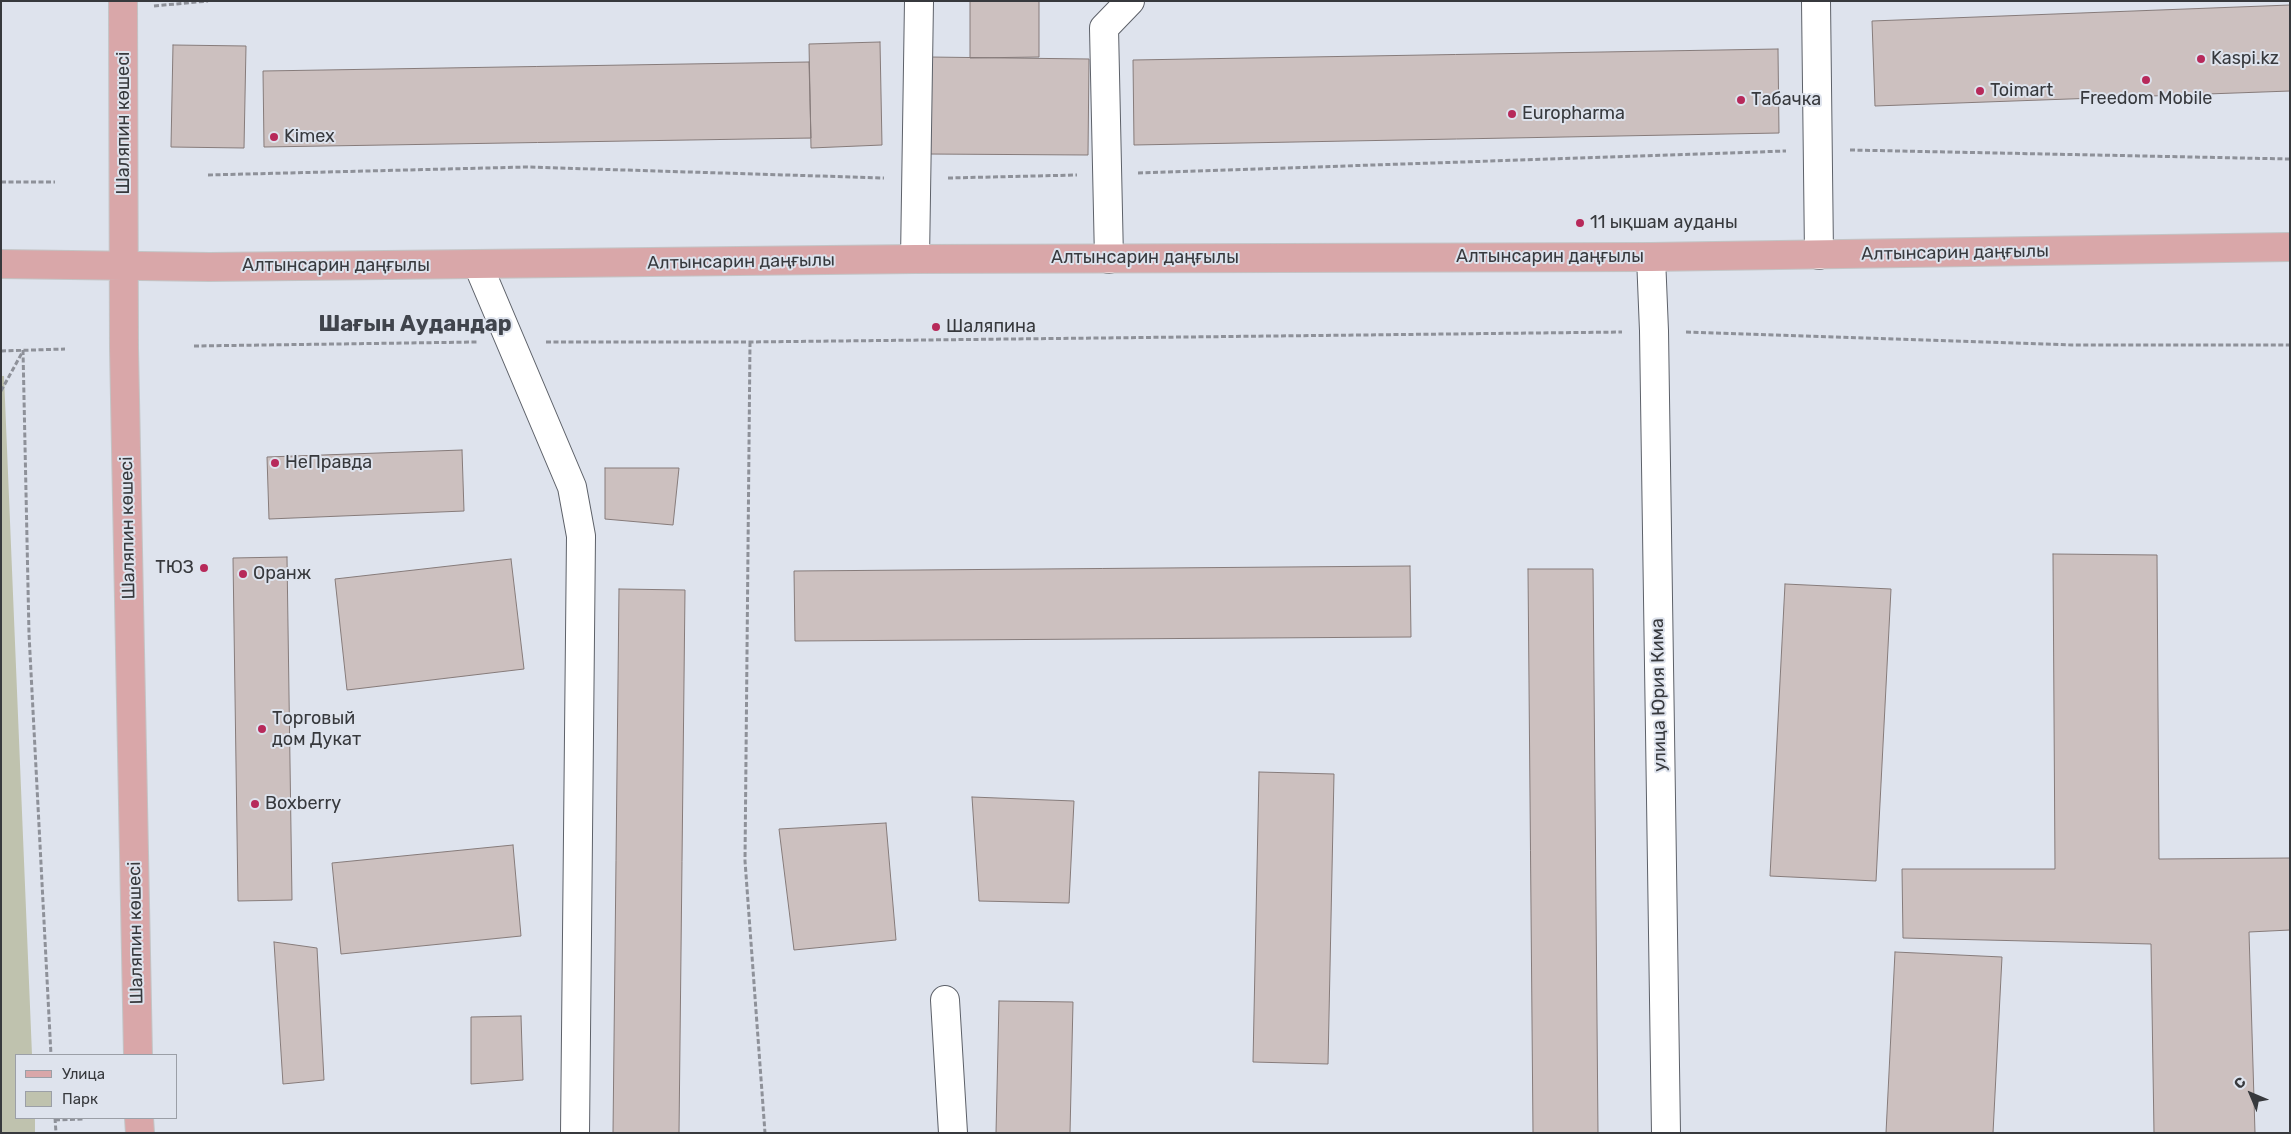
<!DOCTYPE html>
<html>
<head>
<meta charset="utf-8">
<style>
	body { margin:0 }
	#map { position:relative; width:2291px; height:1134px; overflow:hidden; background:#dee3ed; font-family:Rubik,sans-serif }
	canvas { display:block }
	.frame { position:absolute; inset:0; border:2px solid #37393d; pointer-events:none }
	.legend { position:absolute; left:15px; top:1054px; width:162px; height:65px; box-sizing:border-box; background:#dee3ed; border:1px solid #9b9fa7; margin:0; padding:6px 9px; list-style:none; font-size:15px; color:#37393d }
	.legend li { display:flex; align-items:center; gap:10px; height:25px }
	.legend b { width:25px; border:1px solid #9b9fa7 }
	.north { position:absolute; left:2226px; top:1069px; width:50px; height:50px; -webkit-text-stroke:4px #dee3ed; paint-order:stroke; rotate:315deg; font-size:14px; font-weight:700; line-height:20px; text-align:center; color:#37393d }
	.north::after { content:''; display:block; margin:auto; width:18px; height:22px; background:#37393d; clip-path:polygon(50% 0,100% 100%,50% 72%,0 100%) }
</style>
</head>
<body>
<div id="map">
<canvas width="2291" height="1134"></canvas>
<div class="frame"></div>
<ul class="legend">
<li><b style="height:6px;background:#d9a7a9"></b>Улица</li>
<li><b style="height:14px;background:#bfc2ae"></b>Парк</li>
</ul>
<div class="north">С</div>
</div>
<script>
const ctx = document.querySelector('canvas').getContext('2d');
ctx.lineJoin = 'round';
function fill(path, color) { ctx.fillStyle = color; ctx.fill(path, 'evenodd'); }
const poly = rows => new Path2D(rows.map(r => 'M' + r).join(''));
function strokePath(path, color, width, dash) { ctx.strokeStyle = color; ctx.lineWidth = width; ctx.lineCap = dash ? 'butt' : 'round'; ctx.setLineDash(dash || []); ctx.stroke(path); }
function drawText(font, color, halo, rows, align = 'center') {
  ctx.font = font + ' Rubik,sans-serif'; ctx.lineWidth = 4; ctx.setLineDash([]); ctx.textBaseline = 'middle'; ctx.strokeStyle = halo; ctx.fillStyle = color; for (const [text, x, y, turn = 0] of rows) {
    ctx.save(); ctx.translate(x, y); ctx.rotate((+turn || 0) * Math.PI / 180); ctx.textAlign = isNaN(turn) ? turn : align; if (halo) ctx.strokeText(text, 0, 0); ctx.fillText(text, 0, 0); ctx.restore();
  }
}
fill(poly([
	[1,376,4,376,32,1055,16,1055,16,1118,35,1118,35,1133,1,1133]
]), '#bfc2ae');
const building = poly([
	[970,1,1039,1,1039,57,970,58,970,1],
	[2290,5,2290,91,1875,106,1872,21,2290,5],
	[880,42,882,145,811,148,809,44,880,42],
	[173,45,246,46,244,148,171,147,173,45],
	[1778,49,1779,133,1134,145,1133,60,1778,49],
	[928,57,1089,59,1088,155,927,154,928,57],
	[809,62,811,138,264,147,263,71,809,62],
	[462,450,464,511,269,519,267,457,462,450],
	[605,468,679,468,673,525,605,519,605,468],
	[2053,554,2157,555,2159,859,2290,858,2290,930,2249,932,2255,1133,2154,1133,2151,944,1903,938,1902,869,2055,869,2053,554],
	[287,557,292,900,238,901,233,558,287,557],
	[511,559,524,669,347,690,335,579,511,559],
	[1410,566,1411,637,795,641,794,571,1410,566],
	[1528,569,1593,569,1598,1133,1533,1133,1528,569],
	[1785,584,1891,589,1876,881,1770,876,1785,584],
	[619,589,685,590,679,1133,613,1133,619,589],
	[1259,772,1334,774,1328,1064,1253,1062,1259,772],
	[972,797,1074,801,1069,903,979,901,972,797],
	[886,823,896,940,794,950,779,829,886,823],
	[513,845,521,936,341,954,332,863,513,845],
	[274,942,317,948,324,1080,283,1084,274,942],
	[1895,952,2002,957,1993,1133,1886,1133,1895,952],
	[999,1001,1073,1002,1070,1133,996,1133,999,1001],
	[521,1016,523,1080,471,1084,471,1017,521,1016]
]);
fill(building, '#ccc0bf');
strokePath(building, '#867b7a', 1);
const minor = poly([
	[1816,1,1819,255],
	[1651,257,1654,331,1666,1133],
	[915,259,919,1],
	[1109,259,1104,28,1130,1],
	[478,265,572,487,581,536,575,1133],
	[945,1000,953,1133]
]);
const major = poly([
	[123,1,124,348,138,1055],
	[1,264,210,267,915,259,1651,257,2290,247],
	[139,1118,140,1133]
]);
strokePath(minor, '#5d6169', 30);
strokePath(major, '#c3c4c5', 30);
strokePath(poly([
	[154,6,208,1],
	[1850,150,2290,159],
	[1138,173,1786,151],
	[208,175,527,167,884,178],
	[948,178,1077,175],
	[1,182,55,182],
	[1686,332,2072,345,2290,345],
	[546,342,750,342,1622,332],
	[750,342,745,861,765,1133],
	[194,346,477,342],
	[23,350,29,634,51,1055],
	[1,351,65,349],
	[1,391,23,351],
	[55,1118,56,1133],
	[55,1120,84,1119]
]), '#8e9199', 3, [5, 2.5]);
strokePath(minor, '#fff', 28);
strokePath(major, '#d9a7a9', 28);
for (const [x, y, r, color] of [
	[2201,59,5,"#b7295a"],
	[2146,80,5,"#b7295a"],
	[1980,91,5,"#b7295a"],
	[1741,100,5,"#b7295a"],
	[1512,114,5,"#b7295a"],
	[274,137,5,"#b7295a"],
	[1580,223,5,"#b7295a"],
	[936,327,5,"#b7295a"],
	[275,463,5,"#b7295a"],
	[204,568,5,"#b7295a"],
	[243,574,5,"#b7295a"],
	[262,729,5,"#b7295a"],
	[255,804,5,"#b7295a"]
]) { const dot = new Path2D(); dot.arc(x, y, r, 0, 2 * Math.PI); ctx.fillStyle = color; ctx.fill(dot); strokePath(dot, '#dee3ed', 2); }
drawText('18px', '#37393d', '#dee3ed', [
	["Kaspi.kz",2211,59],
	["Toimart",1990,91],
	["Freedom Mobile",2146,99,"center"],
	["Табачка",1751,100],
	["Europharma",1522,114],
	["Kimex",284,137],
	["11 ықшам ауданы",1590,223],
	["Шаляпина",946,327],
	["НеПравда",285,463],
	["ТЮЗ",194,568,"right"],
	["Оранж",253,574],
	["Торговый",272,719],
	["дом Дукат",272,740],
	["Boxberry",265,804]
], 'left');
drawText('18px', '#37393d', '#dee3ed', [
	["Шаляпин көшесі",124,123,-90],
	["Алтынсарин даңғылы",1955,253,-1],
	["Алтынсарин даңғылы",1550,257],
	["Алтынсарин даңғылы",1145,258],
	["Алтынсарин даңғылы",741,262,-1],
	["Алтынсарин даңғылы",336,266],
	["Шаляпин көшесі",128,528,-91],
	["улица Юрия Кима",1659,695,-91],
	["Шаляпин көшесі",136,933,-91]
]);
drawText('bold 22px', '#40444c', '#dee3ed', [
	["Шағын Аудандар",415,325]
]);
</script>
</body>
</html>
